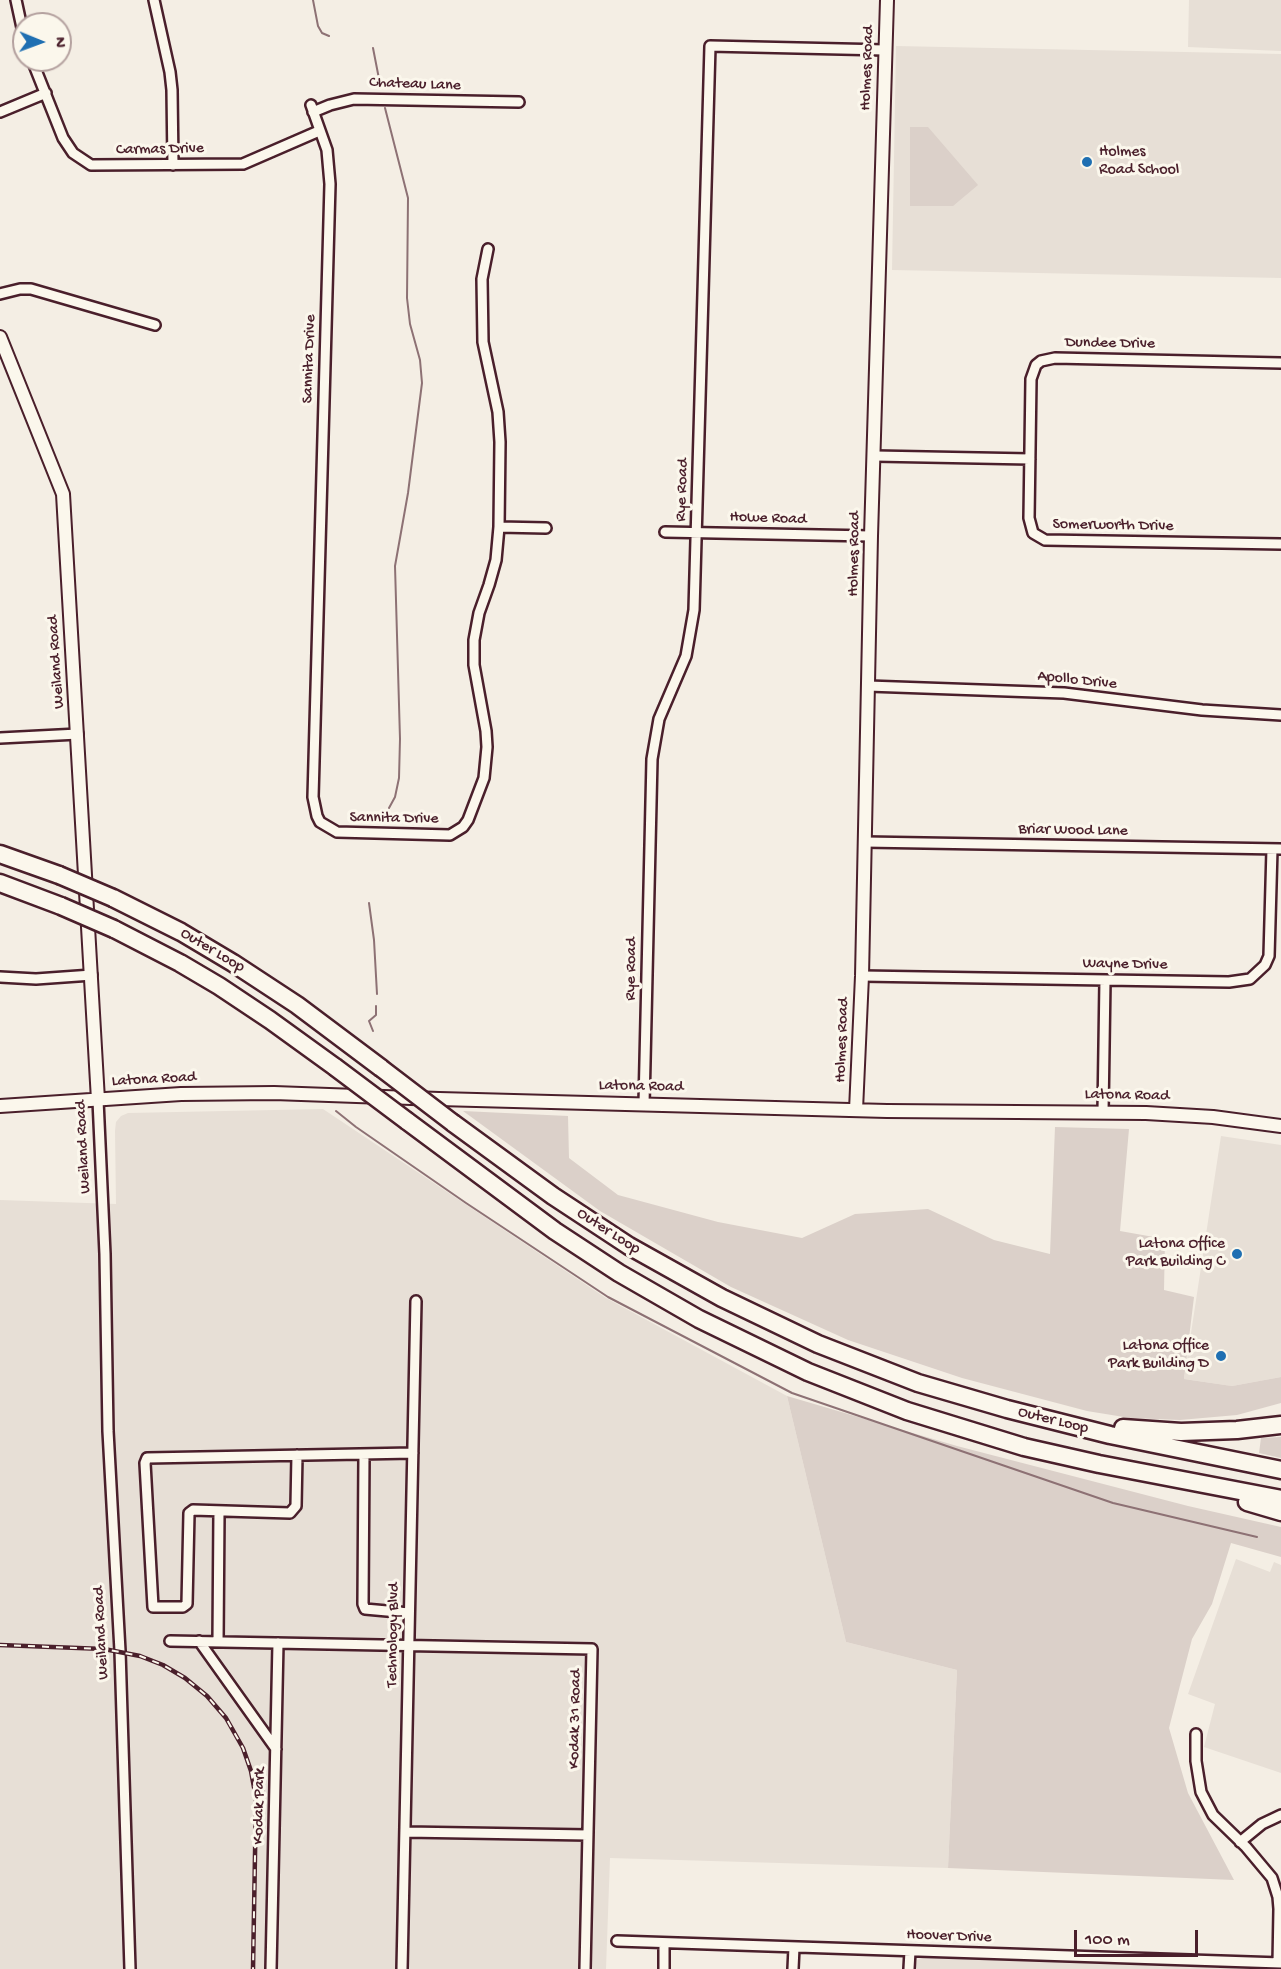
<!DOCTYPE html>
<html>
<head>
<meta charset="utf-8">
<style>
	body { margin:0 }
	#map { position:relative; width:1281px; height:1969px; overflow:hidden; background:#f4eee4; font-family:"Gochi Hand",sans-serif }
	canvas { display:block }
	.north { position:absolute; left:12px; top:12px; width:60px; height:60px; box-sizing:border-box; background:#fbf7ec; border:2px solid #b4a19f; border-radius:50%; rotate:91deg; font-size:16px; font-weight:700; line-height:24px; text-align:center; color:#4a1f2b }
	.north::after { content:''; display:block; margin:auto; width:21px; height:27px; background:#1f6fb2; clip-path:polygon(50% 0,100% 100%,50% 72%,0 100%) }
	.scale { position:absolute; left:1074px; top:1930px; width:124px; height:27px; box-sizing:border-box; border:3px solid #4a1f2b; border-top:0; padding-left:8px; font-size:18px; line-height:21px; white-space:nowrap; color:#4a1f2b; -webkit-text-stroke:4px #fbf7ec; paint-order:stroke }
</style>
</head>
<body>
<div id="map">
<canvas width="1281" height="1969"></canvas>
<div class="north">N</div>
<div class="scale">100 m</div>
</div>
<script>
const ctx = document.querySelector('canvas').getContext('2d');
ctx.lineJoin = 'round';
function fill(path, color) { ctx.fillStyle = color; ctx.fill(path, 'evenodd'); }
const poly = rows => new Path2D(rows.map(r => 'M' + r).join(''));
function strokePath(path, color, width, dash) { ctx.strokeStyle = color; ctx.lineWidth = width; ctx.lineCap = dash ? 'butt' : 'round'; ctx.setLineDash(dash || []); ctx.stroke(path); }
function drawText(font, color, halo, rows, align = 'center') {
  ctx.font = font + ' "Gochi Hand",sans-serif'; ctx.lineWidth = 6; ctx.setLineDash([]); ctx.textBaseline = 'middle'; ctx.strokeStyle = halo; ctx.fillStyle = color; for (const [text, x, y, turn = 0] of rows) {
    ctx.save(); ctx.translate(x, y); ctx.rotate((+turn || 0) * Math.PI / 180); ctx.textAlign = isNaN(turn) ? turn : align; if (halo) ctx.strokeText(text, 0, 0); ctx.fillText(text, 0, 0); ctx.restore();
  }
}
fill(poly([
	[1189,0,1281,0,1281,51,1188,47],
	[896,46,1281,54,1281,278,892,270],
	[323,1109,606,1298,787,1396,846,1642,957,1670,948,1868,610,1858,606,1969,0,1969,0,1200,116,1204,115,1131,116,1122,121,1116,128,1113],
	[1221,1136,1281,1145,1281,1377,1232,1386,1184,1379],
	[1236,1559,1270,1572,1274,1562,1281,1565,1281,1773,1204,1747,1215,1704,1188,1694],
	[926,1957,1256,1969,914,1969,917,1960]
]), '#e7dfd6');
fill(poly([
	[910,127,928,127,978,185,953,206,910,206],
	[463,1111,568,1116,569,1158,618,1195,718,1222,802,1238,855,1214,928,1209,994,1240,1050,1254,1055,1127,1129,1129,1120,1231,1165,1239,1164,1290,1194,1297,1184,1379,1232,1386,1281,1377,1281,1403,1237,1415,1180,1420,1130,1418,1087,1411,962,1378,848,1340,731,1287,600,1211],
	[787,1396,957,1446,1188,1506,1281,1527,1281,1557,1231,1543,1212,1604,1192,1639,1169,1728,1188,1793,1234,1880,948,1868,957,1670,846,1642],
	[1281,1437,1281,1458,1259,1453,1261,1438]
]), '#dbd0c9');
strokePath(poly([
	[313,0,318,26,322,33,329,36],
	[373,48,380,84],
	[385,108,408,198,407,298,410,324,420,360,422,383,408,493,395,566,400,739,399,778,395,797,389,808],
	[369,903,374,940,377,994],
	[373,1031,369,1021,376,1015,376,1006],
	[336,1111,356,1127,466,1203,608,1297,792,1393,1113,1503,1257,1537]
]), '#8d7174', 2);
const street = poly([
	[16,0,24,37],
	[154,0,170,72,172,90,173,165],
	[32,60,63,138,73,153,91,165,243,164,319,131],
	[311,105,327,150,330,184,313,797,317,816,320,822,337,832,450,835,463,827,468,820,484,778,487,747,486,731,474,665,474,640,479,613,489,585,496,560,499,527,500,442,498,412,483,342,482,279,488,249],
	[0,112,46,93],
	[313,112,330,105,354,99,519,102],
	[0,294,20,289,31,289,155,325],
	[1281,363,1055,358,1041,361,1036,365,1031,379,1029,518,1033,533,1045,540,1281,544],
	[875,456,1030,459],
	[499,527,546,528],
	[665,532,871,536],
	[868,686,1064,693,1202,710,1281,715],
	[0,738,78,734],
	[865,842,1281,849],
	[862,976,1229,982,1250,979,1265,965,1269,956,1272,849],
	[0,977,36,979,92,975],
	[98,1100,105,1254,108,1431,120,1651,130,1969],
	[644,1104,652,759,659,719,686,656,694,610,710,46,885,50],
	[1103,1112,1105,980],
	[364,1454,363,1604,365,1609,409,1613],
	[297,1455,296,1506,290,1513,193,1510,189,1513,187,1604,183,1607,153,1607,145,1463,147,1458,413,1453],
	[170,1641,592,1649,585,1969],
	[199,1641,276,1749],
	[218,1642,219,1511],
	[1196,1734,1196,1761,1201,1792,1213,1815,1246,1847,1272,1878,1278,1897,1279,1909,1278,1963],
	[406,1832,588,1835],
	[1240,1842,1262,1824,1281,1815],
	[617,1941,1281,1963],
	[271,1969,278,1643],
	[402,1969,416,1301],
	[664,1969,664,1943],
	[793,1969,794,1947],
	[909,1969,910,1951]
]);
const secondary = poly([
	[0,337,63,494,98,1100],
	[0,1106,181,1094,274,1093,439,1099,887,1111,1146,1113,1213,1117,1281,1126],
	[856,1110,862,976,871,536,887,0]
]);
const highway = poly([
	[0,854,59,875],
	[0,883,61,906],
	[113,898,181,932,233,963,297,1005,381,1068],
	[114,929,180,963,219,986,270,1020,335,1067],
	[407,1121,555,1231,619,1273,699,1319,808,1372,907,1411,1024,1447,1099,1464,1281,1499],
	[453,1123,553,1196,629,1246,722,1298,818,1344,918,1383,1007,1409,1110,1435,1281,1470],
	[1123,1428,1181,1432,1237,1430,1281,1425],
	[1247,1502,1281,1512]
]);
strokePath(street, '#4a1f2b', 14);
strokePath(secondary, '#4a1f2b', 16);
strokePath(highway, '#4a1f2b', 21);
strokePath(street, '#fbf7ec', 9);
strokePath(secondary, '#fbf7ec', 12);
strokePath(highway, '#fbf7ec', 16);
const rail = poly([
	[0,1645,104,1649,140,1656,163,1665,185,1678,207,1696,226,1718,243,1748,251,1771,256,1798,253,1969],
	[262,1798,263,1771]
]);
strokePath(rail, '#4a1f2b', 4.5);
strokePath(rail, '#fbf7ec', 2, [7]);
const highwayBridge = poly([
	[59,875,113,898],
	[61,906,114,929],
	[335,1067,407,1121],
	[381,1068,453,1123]
]);
strokePath(highwayBridge, '#4a1f2b', 21, []);
strokePath(highwayBridge, '#fbf7ec', 16);
for (const [x, y, r, color] of [
	[1087,162,6,"#1f6fb2"],
	[1237,1254,6,"#1f6fb2"],
	[1221,1356,6,"#1f6fb2"]
]) { const dot = new Path2D(); dot.arc(x, y, r, 0, 2 * Math.PI); ctx.fillStyle = color; ctx.fill(dot); strokePath(dot, '#fbf7ec', 2); }
drawText('16px', '#4a1f2b', '#fbf7ec', [
	["Holmes Road",868,68,-88],
	["Chateau Lane",415,85,2],
	["Carmas Drive",160,150,-1],
	["Dundee Drive",1110,344,1],
	["Sannita Drive",310,359,-88],
	["Rye Road",683,490,-88],
	["Howe Road",768,519,2],
	["Somerworth Drive",1113,526,1],
	["Holmes Road",855,554,-89],
	["Weiland Road",57,662,-94],
	["Apollo Drive",1077,681,6],
	["Sannita Drive",394,819,1],
	["Briar Wood Lane",1073,831,1],
	["Outer Loop",212,951,31],
	["Wayne Drive",1125,965,1],
	["Rye Road",632,969,-89],
	["Holmes Road",843,1040,-88],
	["Latona Road",154,1080,-3],
	["Latona Road",641,1087,1],
	["Latona Road",1127,1096,1],
	["Weiland Road",84,1147,-93],
	["Outer Loop",608,1232,33],
	["Outer Loop",1053,1421,14],
	["Weiland Road",102,1633,-93],
	["Technology Blvd",394,1635,-89],
	["Kodak 31 Road",576,1719,-89],
	["Kodak Park",260,1806,-89],
	["Hoover Drive",949,1937,2]
]);
drawText('16px', '#4a1f2b', '#fbf7ec', [
	["Holmes",1099,153,"left"],
	["Road School",1099,171,"left"],
	["Latona Office",1225,1245],
	["Park Building C",1225,1263],
	["Latona Office",1209,1347],
	["Park Building D",1209,1365]
], 'right');
</script>
</body>
</html>
